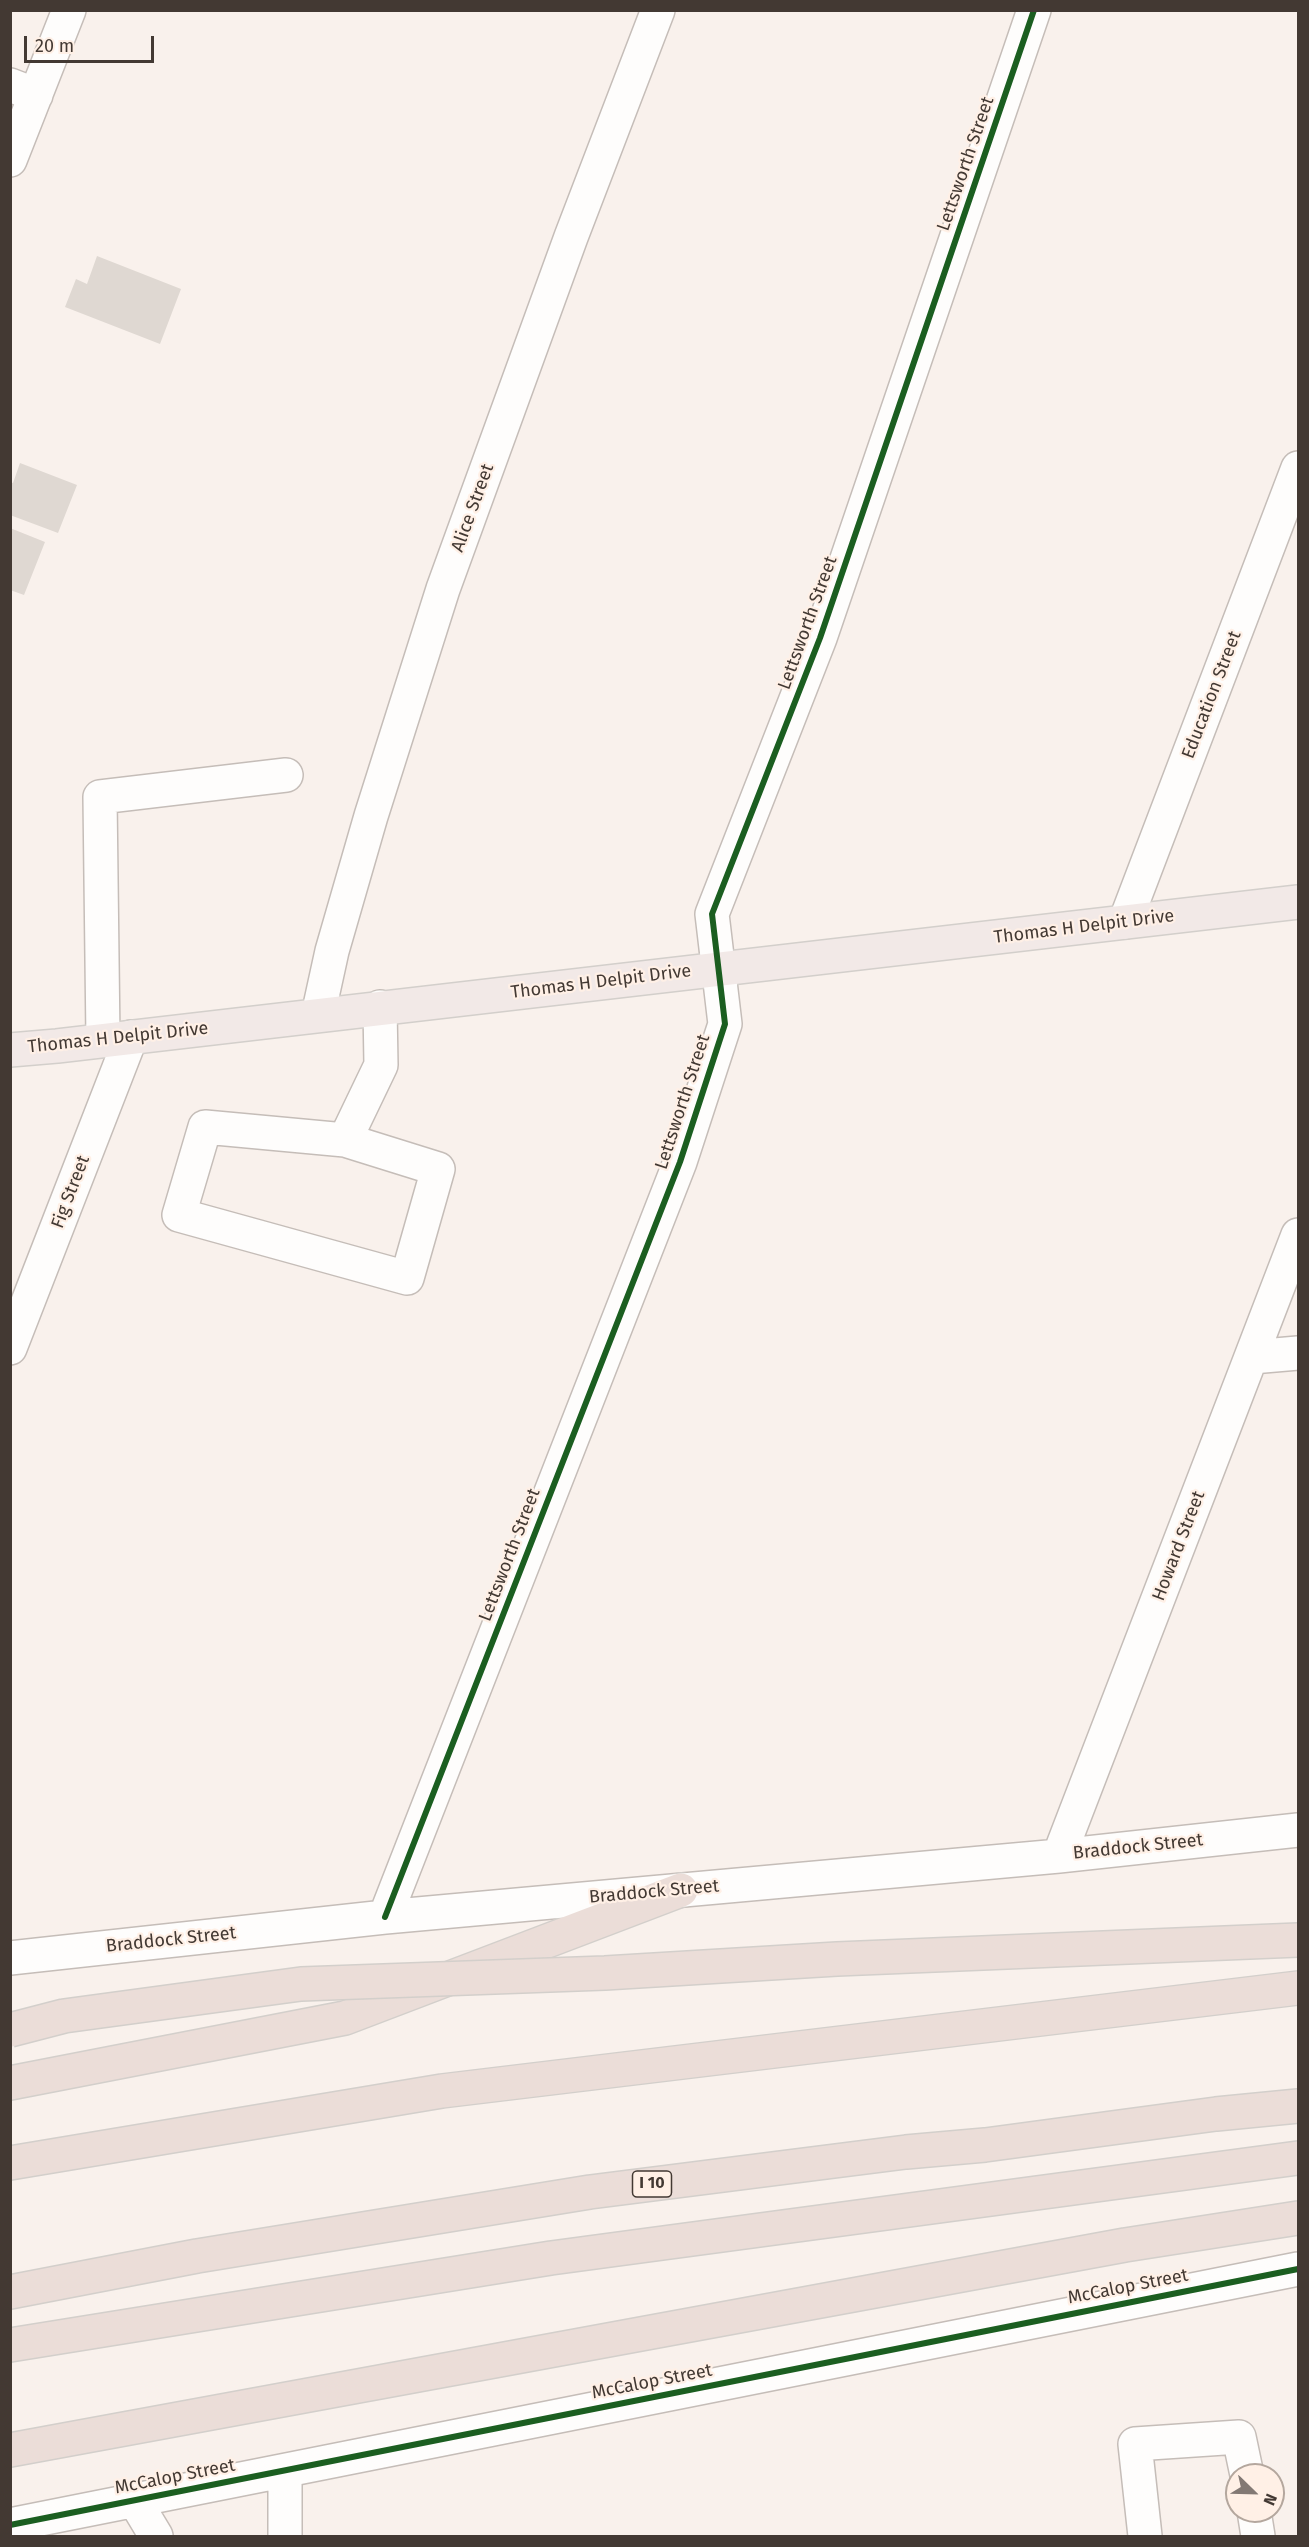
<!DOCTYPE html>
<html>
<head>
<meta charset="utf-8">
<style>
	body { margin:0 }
	#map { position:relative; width:1309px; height:2547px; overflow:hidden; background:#f9f1ec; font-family:"Fira Sans",sans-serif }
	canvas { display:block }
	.frame { position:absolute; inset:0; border:12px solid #433933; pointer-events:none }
	.north { position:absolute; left:1225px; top:2463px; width:60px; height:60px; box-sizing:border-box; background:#fff0e6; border:2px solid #b4a79e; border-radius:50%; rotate:113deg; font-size:16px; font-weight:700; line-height:24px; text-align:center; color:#433933 }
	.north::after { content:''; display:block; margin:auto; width:21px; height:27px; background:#837974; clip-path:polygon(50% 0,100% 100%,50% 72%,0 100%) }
	.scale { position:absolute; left:24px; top:36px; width:130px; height:27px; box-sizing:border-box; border:3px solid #433933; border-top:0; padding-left:8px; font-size:18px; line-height:21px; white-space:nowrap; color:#433933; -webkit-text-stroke:4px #fff0e6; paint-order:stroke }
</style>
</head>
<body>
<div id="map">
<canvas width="1309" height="2547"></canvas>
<div class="frame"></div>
<div class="north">N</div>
<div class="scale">20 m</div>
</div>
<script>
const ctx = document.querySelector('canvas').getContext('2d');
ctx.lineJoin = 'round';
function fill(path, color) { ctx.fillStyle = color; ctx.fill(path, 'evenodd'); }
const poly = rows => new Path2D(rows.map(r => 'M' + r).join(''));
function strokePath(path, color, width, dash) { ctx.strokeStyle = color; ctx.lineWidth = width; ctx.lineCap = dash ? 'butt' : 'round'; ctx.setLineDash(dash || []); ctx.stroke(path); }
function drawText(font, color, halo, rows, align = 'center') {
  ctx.font = font + ' "Fira Sans",sans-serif'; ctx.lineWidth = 4.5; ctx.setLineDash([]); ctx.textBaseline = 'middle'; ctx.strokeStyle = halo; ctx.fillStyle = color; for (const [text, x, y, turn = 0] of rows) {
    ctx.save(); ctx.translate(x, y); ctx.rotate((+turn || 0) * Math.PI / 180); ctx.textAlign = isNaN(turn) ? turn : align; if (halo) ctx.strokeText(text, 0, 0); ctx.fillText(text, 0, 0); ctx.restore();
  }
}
fill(poly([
	[97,256,181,289,160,344,65,307,76,279,87,284],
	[20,463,77,485,58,533,10,515,10,482,13,483],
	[10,528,45,542,24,595,10,590]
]), '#dfd8d2');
const minor = poly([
	[10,85,36,95],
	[10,160,69,10],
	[1125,922,1298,468],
	[318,1015,332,951,371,816,443,589,571,237,658,10],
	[103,1040,100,797,286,775],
	[345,1140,438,1169,407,1278,179,1215,205,1127,345,1140,381,1065,380,1007],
	[10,1348,131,1037],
	[1252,1357,1298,1353],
	[1059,1856,1298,1235],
	[385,1917,680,1162,725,1024,712,914,820,638,1034,10],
	[10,1958,385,1917,1059,1856,1298,1830],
	[285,2471,285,2536],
	[135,2501,156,2536],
	[1254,2511,1258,2536],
	[10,2525,1298,2269],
	[1145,2536,1135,2444,1239,2437,1247,2475]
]);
const major = poly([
	[10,1050,57,1046,1298,902]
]);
const highway = poly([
	[10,2083,345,2018,681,1890],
	[10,2163,442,2091,1298,1988],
	[10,2292,197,2256,590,2192,906,2152,985,2145,1216,2114,1298,2106],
	[10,2345,551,2258,1298,2158],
	[10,2450,1125,2245,1298,2218]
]);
strokePath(minor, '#c5bdb8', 36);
strokePath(major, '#d3cfcb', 36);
strokePath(highway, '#d3cfcb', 36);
strokePath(minor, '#fefdfc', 33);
strokePath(major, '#f2e9e7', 33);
strokePath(highway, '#ebddd8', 33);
const highwayBridge = poly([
	[10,2030,64,2016,301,1984,605,1973,837,1959,1298,1940]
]);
strokePath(highwayBridge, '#d3cfcb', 36, []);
strokePath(highwayBridge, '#ebddd8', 33);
strokePath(poly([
	[385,1917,680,1162,725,1024,712,914,820,638,1034,10],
	[10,2525,1298,2269]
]), '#1b5e20', 6);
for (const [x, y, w] of [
	[652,2184,39]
]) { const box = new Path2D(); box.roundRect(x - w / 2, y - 13, w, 26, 4.5); ctx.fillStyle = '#fff0e6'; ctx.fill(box); strokePath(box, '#433933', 1.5); }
drawText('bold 16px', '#433933', null, [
	["I 10",652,2184]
]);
drawText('18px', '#433933', '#fff0e6', [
	["Lettsworth Street",966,164,-71],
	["Alice Street",473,508,-70],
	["Lettsworth Street",808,623,-70],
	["Education Street",1212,695,-69],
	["Thomas H Delpit Drive",1084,927,-7],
	["Thomas H Delpit Drive",601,982,-7],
	["Thomas H Delpit Drive",118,1038,-6],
	["Lettsworth Street",683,1102,-72],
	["Fig Street",71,1192,-69],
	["Howard Street",1179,1546,-69],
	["Lettsworth Street",510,1555,-69],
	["Braddock Street",1138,1847,-6],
	["Braddock Street",654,1892,-5],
	["Braddock Street",171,1940,-6],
	["McCalop Street",1128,2287,-11],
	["McCalop Street",652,2382,-11],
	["McCalop Street",175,2477,-11]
]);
</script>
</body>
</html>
